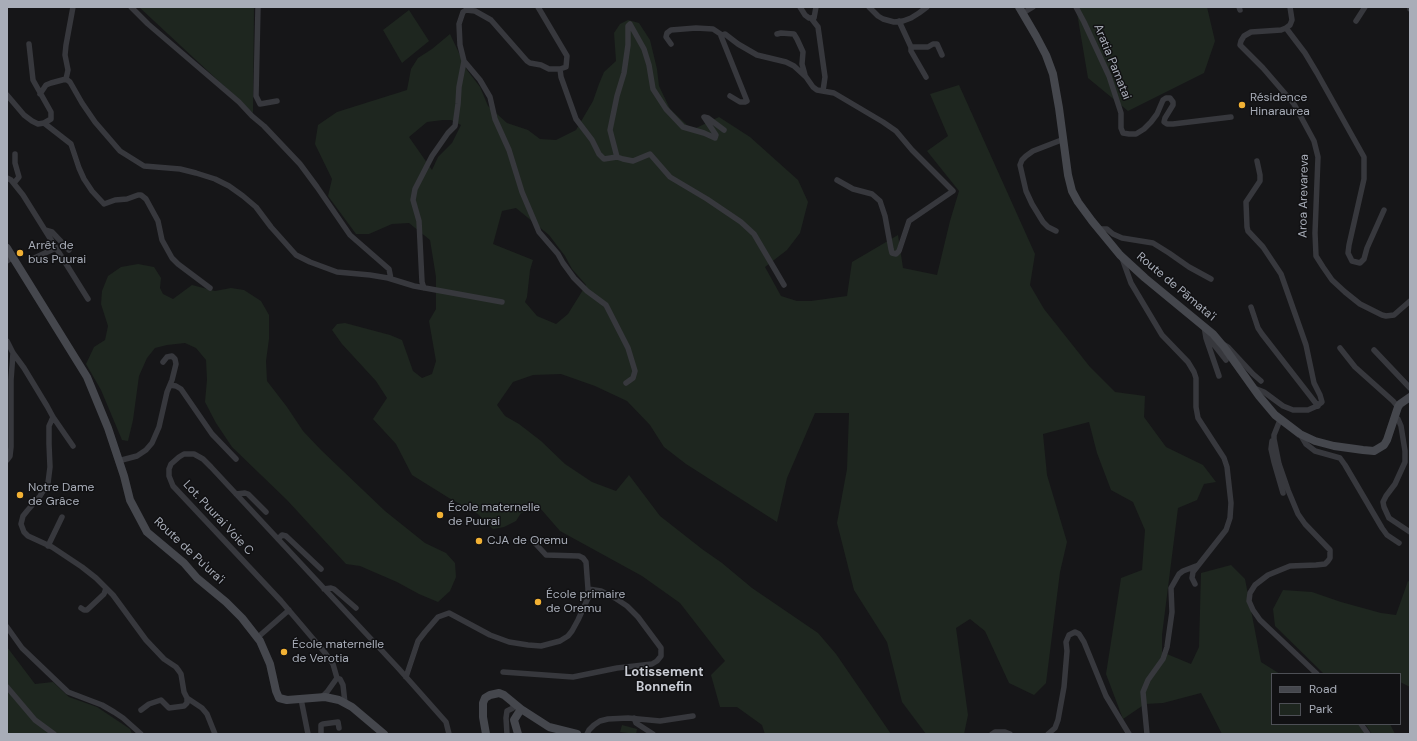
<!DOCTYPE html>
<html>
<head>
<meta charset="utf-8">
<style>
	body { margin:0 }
	#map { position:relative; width:1417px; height:741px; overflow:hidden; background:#161618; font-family:"DM Sans",sans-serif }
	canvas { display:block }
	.frame { position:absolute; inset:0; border:8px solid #a8adb8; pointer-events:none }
	.legend { position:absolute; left:1271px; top:673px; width:130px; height:52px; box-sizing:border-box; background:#111113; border:1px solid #4d4f55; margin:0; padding:5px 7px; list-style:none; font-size:12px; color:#a8adb8 }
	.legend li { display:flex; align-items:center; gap:8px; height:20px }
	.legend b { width:20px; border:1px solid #4d4f55 }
</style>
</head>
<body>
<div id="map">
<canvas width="1417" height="741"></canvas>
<div class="frame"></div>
<ul class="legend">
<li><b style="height:5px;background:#45474d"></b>Road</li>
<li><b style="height:11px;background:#1e261f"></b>Park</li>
</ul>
</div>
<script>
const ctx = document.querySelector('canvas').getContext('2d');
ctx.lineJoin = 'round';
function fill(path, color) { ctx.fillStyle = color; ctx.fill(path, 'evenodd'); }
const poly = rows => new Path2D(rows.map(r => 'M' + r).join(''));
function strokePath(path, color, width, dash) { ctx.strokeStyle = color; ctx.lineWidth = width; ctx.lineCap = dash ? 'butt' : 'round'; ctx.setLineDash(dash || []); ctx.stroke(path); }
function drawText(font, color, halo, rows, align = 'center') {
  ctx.font = font + ' "DM Sans",sans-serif'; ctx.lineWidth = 3; ctx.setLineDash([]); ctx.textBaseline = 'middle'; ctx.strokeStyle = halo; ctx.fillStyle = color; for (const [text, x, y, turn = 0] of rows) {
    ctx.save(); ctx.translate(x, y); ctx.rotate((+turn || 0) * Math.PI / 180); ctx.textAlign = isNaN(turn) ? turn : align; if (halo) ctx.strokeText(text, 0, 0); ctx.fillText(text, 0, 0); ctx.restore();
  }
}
fill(poly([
	[139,7,254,7,253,113],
	[1076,7,1207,7,1215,41,1204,73,1128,111,1088,78],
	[409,10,429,41,402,63,383,30],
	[628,20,639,23,650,40,657,69,659,86,670,109,687,125,694,129,719,117,750,137,798,180,808,202,800,233,787,250,765,267,781,296,797,301,811,301,847,296,852,262,898,235,903,268,937,275,950,221,959,191,927,151,948,136,930,94,959,85,1035,254,1030,285,1044,309,1090,367,1115,392,1145,396,1144,417,1166,447,1203,465,1216,482,1204,484,1197,500,1178,508,1162,635,1162,652,1191,664,1199,647,1201,573,1231,565,1245,579,1261,662,1280,674,1272,674,1272,724,1358,724,1365,734,1222,734,1201,693,1163,703,1145,704,1123,719,1106,674,1121,578,1142,570,1145,530,1133,502,1111,490,1097,453,1089,422,1043,434,1047,475,1067,542,1060,572,1046,683,1034,695,1009,683,985,631,970,619,956,628,968,715,964,734,926,734,902,702,887,642,854,590,837,523,847,469,849,413,815,413,787,478,777,522,686,464,664,447,650,425,627,401,595,386,561,374,533,375,513,382,497,405,505,416,519,424,541,441,565,464,592,482,616,491,629,475,660,516,702,549,722,563,752,588,818,633,836,654,891,734,765,734,762,725,737,707,720,707,711,675,725,661,680,603,642,576,560,531,540,508,521,513,516,521,504,527,493,529,478,514,449,498,412,475,396,444,373,419,387,398,376,381,342,344,332,330,337,324,345,323,390,335,402,340,413,371,422,378,432,374,436,361,429,321,436,309,436,277,430,240,409,223,392,224,369,234,356,234,328,196,332,179,315,144,318,125,337,112,407,90,411,69,418,58,432,49,450,34,467,70,480,87,488,106,507,123,528,130,540,139,556,140,576,130,593,101,599,84,604,72,616,61,614,33,620,24],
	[443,120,451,120,461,125,452,143,438,157,432,170,409,137,427,122],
	[516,208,549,235,565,256,572,269,586,285,568,314,556,324,537,316,525,302,527,297,530,270,533,260,493,244,502,211],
	[138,264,154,267,161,278,160,288,163,294,173,299,192,285,215,291,231,288,244,290,261,301,269,315,269,339,266,361,267,381,287,407,303,431,321,450,385,511,425,543,446,553,455,563,456,577,450,591,438,602,419,594,397,582,360,566,346,564,287,500,232,447,216,423,205,402,207,380,206,360,196,348,185,343,167,345,155,348,147,358,139,376,133,420,128,441,122,440,101,390,86,364,94,347,105,340,108,326,101,304,102,291,108,276,121,267],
	[1408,581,1410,582,1410,687,1400,682,1400,674,1324,674,1275,626,1273,609,1283,590,1312,592,1341,602,1381,613,1396,615],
	[7,647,35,684,53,682,69,697,97,707,130,729,132,734,7,734],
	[1365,724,1390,724,1395,734,1372,734],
	[622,725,637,729,636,734,620,732]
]), '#1e261f');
strokePath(poly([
	[73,7,66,45,65,55,68,70,66,79,70,82,82,103,95,122,120,151,144,166,180,169,196,173,215,179,229,186,243,196,256,207,271,227,296,255,310,262,337,272,370,275,388,278,414,286,502,302],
	[131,7,148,24,239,102,252,116,264,126,300,164,317,187,350,235,389,269,391,279],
	[258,7,256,96,260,104,277,101],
	[800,7,805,15,809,18,814,18,816,7],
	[869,7,878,16,883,19,894,22,903,21,911,18,919,13,927,7],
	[1076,7,1084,22,1109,76,1121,113,1121,128,1123,133,1129,134,1136,134,1144,129,1151,122,1157,114,1163,100,1166,98,1170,98,1173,102,1173,105,1165,118,1164,122,1167,124,1173,124,1231,117],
	[1239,7,1240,10],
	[1290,7,1292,20,1290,25,1286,28,1281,30,1251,32,1244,36,1241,41,1240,45,1263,68,1294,104,1314,141,1318,157,1315,233,1316,256,1323,267,1332,280,1345,292,1360,304,1382,315,1386,316,1394,315,1410,301],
	[1410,7,1410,9],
	[1023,13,1033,7],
	[811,18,818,27,825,77,823,91],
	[899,21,911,47,928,47,933,44,937,44,942,55],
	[1356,21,1365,7],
	[1286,28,1305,53,1317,73,1364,157,1364,179,1349,245,1348,253,1352,261,1360,263,1364,259,1367,248,1384,210],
	[777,34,781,33,794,34,797,39,803,52,802,64,805,75],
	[671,44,666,37,667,33,671,30,696,28,713,29,722,35],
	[911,47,911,51,926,77],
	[464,61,480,80,490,97,495,119,509,150,522,192,539,232,558,254,563,263,574,278,587,291,606,305,628,348,635,371,633,378,626,383],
	[560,69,561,77,576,119,592,140,599,154,604,159,617,157,623,159,633,161,650,154,670,177,707,199,741,222,754,234,784,285],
	[40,94,46,85,51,83,66,79],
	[7,95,24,115,32,121,38,124,44,123,51,119,51,112,33,80,29,44],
	[730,96,740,102,745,102,747,101,721,36,725,34,738,44,757,55,786,62,794,66,806,77,813,87,817,90,834,93,883,122,896,131,912,150,953,191,909,221,899,251,896,254,892,253,891,249,885,216,880,201,872,194,853,189,837,180],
	[44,123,71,144,79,168,84,179,92,191,104,204,115,200,127,199,138,195,141,195,146,199,158,221,162,240,172,258,178,264,210,288],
	[617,157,610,130,617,96,624,73,628,45,628,26,630,24,644,49,649,65,653,89,666,109,683,127,704,133,715,138,716,135,704,117,708,118,724,130],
	[7,178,11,180,23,195,88,299],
	[14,183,19,177,15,163,15,154],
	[1099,229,1107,229,1113,234,1122,238,1153,243,1169,253,1189,267,1211,279],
	[45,230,52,232,69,250],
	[1056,231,1048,227,1043,222,1032,204,1026,191,1020,165,1022,160,1026,156,1033,151,1064,139],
	[1122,258,1131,283,1162,335,1188,362,1194,372,1196,378,1196,407,1198,418,1224,458,1227,467,1231,503,1230,518,1226,530,1193,572,1192,578,1195,584],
	[32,259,56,248],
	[7,261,13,257],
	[424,288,422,282,419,221,413,200,415,189,432,156,448,133,455,126,458,104,459,87,464,61,460,45,459,24,463,12,466,10,475,11,491,20,527,61,530,63,541,65,549,69,560,69,566,67,567,56,538,7],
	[1251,307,1258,328,1262,334,1318,406],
	[1204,326,1206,338,1219,376],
	[1207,336,1226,360],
	[7,341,13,353,24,368,47,406,53,417,73,446],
	[1223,344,1228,347,1253,374,1261,381],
	[1340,348,1355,367,1393,401,1398,407],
	[1374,350,1410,388],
	[170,385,176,386,181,389,212,434,236,459],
	[1254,388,1264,392,1283,406,1293,410,1308,410,1317,406,1322,402,1320,395,1314,383,1306,345,1281,274,1263,247,1248,231,1247,227,1246,202,1260,181,1260,175,1257,161],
	[53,417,49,426,49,444,50,467,48,483,40,496,27,511,23,516,21,524,24,532,28,536,52,547,82,567,96,578,113,595,146,640,164,659,176,667,179,671,181,674,184,692,187,698],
	[1394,417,1398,419,1401,426,1405,451,1405,462,1395,484,1386,496,1383,502,1384,507,1389,518,1410,532],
	[1280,420,1274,435,1274,439,1279,464,1288,490,1298,514,1305,524,1330,550,1330,558,1328,561,1325,564,1316,565,1290,566,1268,575,1255,585,1250,593,1249,601,1253,610,1260,620,1317,674],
	[1300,434,1306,444,1315,451,1340,458,1345,465,1382,528,1387,535,1399,543],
	[1272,441,1271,449,1274,462,1283,493],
	[7,460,10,456,11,447,11,380,13,353],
	[118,461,137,456,146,450,152,443,159,427,167,392,172,380,176,364,175,359,172,356,167,357,163,362],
	[236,494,245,493,248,494,266,512],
	[278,539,282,535,286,536,321,569],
	[48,546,62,517],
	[324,589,331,588,334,589,356,608],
	[81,608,84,610,87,610,104,594,106,588],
	[7,627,22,648,68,692,102,705,114,712,123,718,141,734],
	[257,638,289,610],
	[503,672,573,677,617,668,652,664,657,661,661,656,661,648,638,617,627,606,615,598,601,591,588,589],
	[406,677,418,641,425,632,438,617,449,613,490,635,509,642,528,645,541,646,560,641,568,636,572,631,578,620,588,598,588,589,586,562,583,558,579,556,546,555,534,542],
	[7,687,35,720,54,734],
	[321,698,327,692,337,678],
	[301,699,308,734],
	[345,703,343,685,340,679,337,678,333,664,326,654,281,601,173,486,169,476,169,469,171,464,179,457,184,454,194,454,203,459,211,467,399,669,446,722,449,734],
	[141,710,149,704,161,700,169,708,184,706,187,703,187,698,202,708,207,714,215,734],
	[634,718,636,723,653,734],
	[1361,724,1368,734],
	[321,734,321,725,323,724,338,722,339,728],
	[507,734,506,718,507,711,513,708,513,703],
	[587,734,589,730,594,725,600,721,608,719,628,718,660,721,693,716],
	[992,734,995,732,1005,732,1010,734],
	[1048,734,1055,728,1058,720,1064,687,1067,651,1066,642,1069,635,1075,632,1079,634,1084,642,1106,696,1129,734],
	[1147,734,1143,692,1148,680,1163,659,1167,647,1172,612,1171,588,1179,574,1183,571,1196,566]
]), '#37383d', 5.5);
strokePath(poly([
	[1019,7,1036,36,1046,55,1053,74,1059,108,1068,175,1072,191,1078,202,1092,221,1120,255,1145,278,1213,334,1224,347,1259,396,1275,415,1300,434,1315,441,1334,446,1363,450,1374,451,1384,445,1387,440,1398,407,1400,404,1410,397],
	[7,248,87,377,108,428,124,476,130,500,147,532,184,563,197,578,226,602,242,618,260,641,270,664,276,691,279,698,287,700,325,697,339,700,352,707,384,734],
	[486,734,483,717,483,703,485,698,490,695,499,693,504,695,521,709,549,727,577,734],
	[518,734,514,720,521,709]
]), '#45474d', 8);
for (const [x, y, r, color] of [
	[1242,105,4,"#f2b134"],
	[20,253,4,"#f2b134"],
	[20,495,4,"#f2b134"],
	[440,515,4,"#f2b134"],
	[479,541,4,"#f2b134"],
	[538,602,4,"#f2b134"],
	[284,652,4,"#f2b134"]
]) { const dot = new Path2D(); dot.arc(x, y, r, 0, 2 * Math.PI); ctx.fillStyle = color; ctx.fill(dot); strokePath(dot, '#111113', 1.5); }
drawText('12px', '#a8adb8', '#111113', [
	["Aratia Pamatai",1112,62,68],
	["Aroa Arevareva",1304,196,-89],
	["Route de Pāmata'i",1176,287,40],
	["Lot. Puurai Voie C",218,518,47],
	["Route de Pu'ura'i",189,551,43]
]);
drawText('12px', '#a8adb8', '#111113', [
	["Résidence",1250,98],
	["Hinaraurea",1250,112],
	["Arrêt de",28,246],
	["bus Puurai",28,260],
	["Notre Dame",28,488],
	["de Grâce",28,502],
	["École maternelle",448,508],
	["de Puurai",448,522],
	["CJA de Oremu",487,541],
	["École primaire",546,595],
	["de Oremu",546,609],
	["École maternelle",292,645],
	["de Verotia",292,659]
], 'left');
drawText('bold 13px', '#c9ccd4', '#111113', [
	["Lotissement",664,673],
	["Bonnefin",664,688]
]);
</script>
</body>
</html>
